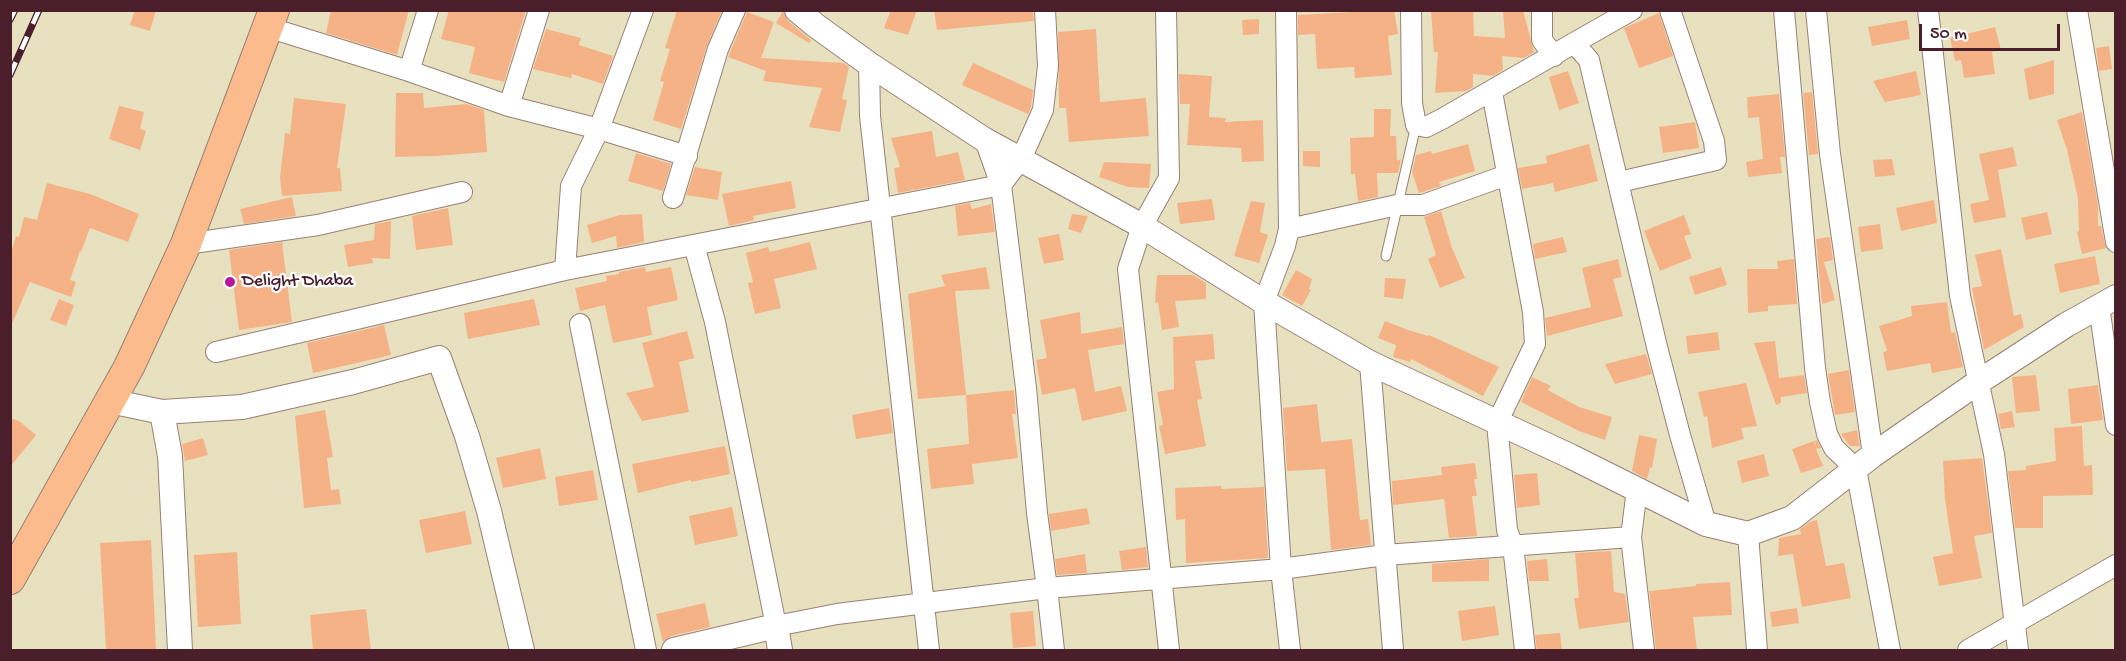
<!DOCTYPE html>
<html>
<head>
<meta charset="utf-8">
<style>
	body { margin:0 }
	#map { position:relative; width:2126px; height:661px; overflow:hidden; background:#e8e1bf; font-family:"Gochi Hand",sans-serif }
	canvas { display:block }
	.frame { position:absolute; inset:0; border:12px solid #4a1f2b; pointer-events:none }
	.scale { position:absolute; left:1919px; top:24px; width:141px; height:27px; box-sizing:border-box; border:3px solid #4a1f2b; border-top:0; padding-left:8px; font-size:18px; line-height:21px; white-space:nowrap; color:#4a1f2b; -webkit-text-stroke:4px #fff; paint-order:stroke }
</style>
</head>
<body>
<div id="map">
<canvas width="2126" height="661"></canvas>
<div class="frame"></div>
<div class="scale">50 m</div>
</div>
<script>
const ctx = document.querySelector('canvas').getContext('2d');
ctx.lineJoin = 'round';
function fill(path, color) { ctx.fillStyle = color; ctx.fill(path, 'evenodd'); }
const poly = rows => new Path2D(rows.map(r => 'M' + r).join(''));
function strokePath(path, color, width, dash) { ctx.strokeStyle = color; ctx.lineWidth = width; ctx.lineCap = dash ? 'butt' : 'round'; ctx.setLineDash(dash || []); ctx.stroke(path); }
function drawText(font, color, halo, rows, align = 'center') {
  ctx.font = font + ' "Gochi Hand",sans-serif'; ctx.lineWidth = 4.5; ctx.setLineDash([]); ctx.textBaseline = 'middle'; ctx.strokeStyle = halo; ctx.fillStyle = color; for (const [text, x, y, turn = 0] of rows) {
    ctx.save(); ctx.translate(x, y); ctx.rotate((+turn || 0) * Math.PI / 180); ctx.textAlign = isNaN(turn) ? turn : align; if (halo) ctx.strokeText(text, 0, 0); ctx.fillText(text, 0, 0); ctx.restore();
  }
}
fill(poly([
	[135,10,156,10,150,31,130,25],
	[331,10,409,10,397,55,326,33],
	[449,10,526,10,504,82,469,73,475,47,441,39],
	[677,10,722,10,707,46,681,129,653,120,664,82,660,81,670,49,665,48],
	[891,10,917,10,908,35,884,28],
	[934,10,1033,10,1034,21,937,30],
	[1354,10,1394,10,1398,34,1388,36,1392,75,1355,78,1354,67,1317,69,1315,34,1298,35,1298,15,1354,12],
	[1431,10,1473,10,1474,36,1505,38,1503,10,1523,10,1534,52,1524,58,1502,56,1503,70,1493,76,1473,74,1473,87,1466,91,1435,93,1438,52,1434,52],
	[783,11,788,21,811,40,809,43,776,23],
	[747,12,774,22,761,58,843,63,849,67,842,99,847,100,840,132,809,127,822,88,763,81,766,71,728,57],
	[1659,13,1673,56,1639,68,1624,28],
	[1259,19,1259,34,1243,35,1242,20],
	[1907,20,1910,39,1872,46,1868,27],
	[1995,27,2001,50,1992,52,1995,74,1964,78,1961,60,1955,61,1950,38],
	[546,29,581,38,579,45,613,56,603,84,572,74,571,78,533,69],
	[1096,29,1100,102,1146,98,1149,136,1069,142,1066,108,1059,108,1058,32],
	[2109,46,2112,69,2099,71,2096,48],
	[2054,60,2054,94,2029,100,2024,69],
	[973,63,1033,90,1031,107,1028,114,962,85],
	[1568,71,1579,103,1559,110,1549,77],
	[1916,71,1921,95,1885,102,1873,81],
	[1179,74,1212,76,1209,117,1226,118,1225,122,1263,120,1264,161,1242,162,1241,148,1187,145,1190,104,1180,104],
	[1812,92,1818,154,1809,155,1803,93],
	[396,93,423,93,424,108,467,104,484,110,487,152,436,156,395,157],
	[1779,94,1785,157,1780,157,1782,173,1748,177,1746,162,1763,159,1759,117,1748,118,1747,97],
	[294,98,346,104,337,168,340,168,342,191,282,196,280,178,285,133,290,134],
	[119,106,144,112,140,129,146,131,140,150,109,139],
	[1374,109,1391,109,1390,136,1396,136,1397,161,1401,159,1398,173,1377,173,1378,197,1358,201,1355,174,1351,174,1350,138,1374,137],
	[2082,112,2098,205,2098,226,2101,226,2106,248,2082,254,2077,232,2079,231,2078,198,2067,150,2057,120],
	[1695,122,1699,148,1663,153,1659,127],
	[932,131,936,157,958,152,965,180,898,193,894,168,900,167,891,138],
	[1468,144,1475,171,1439,182,1441,186,1419,193,1412,172,1416,155,1431,151,1432,154],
	[1589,144,1598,181,1555,192,1553,183,1522,189,1518,168,1547,163,1546,156],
	[2013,147,2017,166,1998,170,2006,217,1974,223,1970,204,1989,200,1979,154],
	[1303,151,1320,151,1320,167,1303,166],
	[636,153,671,164,663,191,628,181],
	[1892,159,1895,175,1875,177,1873,160],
	[1104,162,1151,164,1149,188,1128,187,1099,177],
	[695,167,722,172,718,200,686,195],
	[791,181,796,208,753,216,754,220,729,226,722,194],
	[47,183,90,194,139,214,128,242,90,228,81,252,80,251,70,280,76,282,71,297,30,282,10,328,10,256,16,236,19,237,24,217,37,220],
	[292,197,296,216,244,224,240,209],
	[1212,199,1215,220,1180,224,1177,203],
	[1934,200,1937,223,1901,231,1896,208],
	[1251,201,1265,203,1260,232,1268,235,1259,263,1234,256],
	[970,203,972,209,991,204,995,232,958,236,955,206],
	[448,208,453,245,416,250,412,216],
	[1441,211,1452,248,1465,278,1440,288,1428,259,1436,255,1424,217],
	[2047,212,2052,234,2026,240,2021,218],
	[642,214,644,242,617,248,616,236,592,243,587,225,620,215],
	[1072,214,1088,216,1081,233,1068,229],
	[1684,215,1691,234,1684,236,1692,258,1660,271,1644,231],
	[391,221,390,259,372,258,373,263,348,267,344,245,374,240,375,224],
	[1880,224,1883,249,1861,252,1858,227],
	[1059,234,1064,260,1044,264,1038,238],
	[1563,237,1567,252,1535,259,1533,244],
	[1830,237,1833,260,1824,262,1835,300,1822,304,1816,239],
	[282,242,292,322,239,330,229,250],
	[810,242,817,269,774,279,781,308,755,314,748,283,753,282,746,253,768,247,770,252],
	[2001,249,2014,316,2021,314,2024,327,1984,350,1972,288,1982,286,1975,255],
	[2095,256,2100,284,2060,293,2054,264],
	[1618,259,1622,277,1613,279,1623,316,1547,336,1545,318,1591,307,1582,268],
	[1794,259,1797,304,1768,306,1768,311,1748,313,1747,269,1778,269,1777,261],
	[645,267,646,272,671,267,678,300,647,307,652,335,613,343,605,305,580,311,575,288,607,281,606,276,619,274,619,272],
	[986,267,990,289,955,291,966,395,918,399,908,294,945,286,941,275],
	[1721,267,1727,285,1695,295,1689,277],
	[1296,270,1312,279,1309,289,1311,290,1302,306,1282,295],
	[1157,275,1193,275,1206,283,1206,299,1175,301,1179,327,1162,330,1158,302,1155,303],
	[1385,278,1406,279,1403,299,1384,297],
	[59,299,74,305,66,326,50,320],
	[534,299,540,325,468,339,464,313],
	[1947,302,1951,333,1955,332,1963,367,1932,373,1930,363,1887,371,1883,352,1887,351,1879,326,1912,316,1911,306],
	[1080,312,1081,334,1122,327,1124,344,1088,350,1095,392,1121,386,1127,411,1082,421,1075,388,1042,395,1036,360,1047,358,1040,320],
	[1385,321,1408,330,1428,336,1429,335,1499,367,1483,396,1411,359,1410,362,1393,357,1396,345,1378,338],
	[384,325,391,355,313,373,307,343],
	[687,331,694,358,679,362,689,412,642,421,626,393,654,387,642,343],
	[1718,332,1720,350,1688,354,1686,336],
	[1213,334,1215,359,1195,361,1202,399,1197,400,1206,446,1165,454,1159,426,1163,425,1157,392,1174,389,1173,337],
	[1775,341,1779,378,1804,375,1807,393,1781,397,1781,403,1776,405,1754,343],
	[1646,354,1652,374,1615,384,1605,364],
	[1849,370,1855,412,1835,415,1828,374],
	[2036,375,2040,411,2016,413,2012,377],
	[1532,377,1551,386,1548,390,1579,407,1612,417,1605,440,1579,431,1521,402],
	[1746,383,1757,426,1741,428,1744,439,1712,448,1707,416,1704,417,1698,392],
	[2098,385,2103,420,2071,424,2068,389],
	[1014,390,1016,414,1012,414,1018,458,972,464,974,484,931,489,927,449,969,444,966,395],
	[1317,404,1321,442,1352,439,1360,520,1368,519,1371,545,1331,550,1325,469,1287,471,1283,408],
	[889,408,893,433,856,439,852,415],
	[325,410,333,457,327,458,331,490,339,489,341,504,304,508,295,416],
	[2012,411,2015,427,2001,429,1998,414],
	[10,418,19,421,36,435,10,467],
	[2082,426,2084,466,2092,465,2093,495,2043,496,2043,528,2015,528,2008,471,2026,470,2026,466,2056,461,2054,428],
	[1857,430,1860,446,1850,446,1841,434],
	[1639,435,1657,439,1652,468,1650,467,1647,479,1632,471],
	[203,438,208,455,185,461,182,444],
	[1817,440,1821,448,1816,449,1823,466,1801,473,1792,449,1814,441,1816,447,1815,441],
	[725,446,730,474,691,482,691,480,638,493,632,464],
	[540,448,546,479,503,488,496,458],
	[1764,454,1769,476,1742,483,1737,461],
	[1982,458,1992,533,1974,536,1982,578,1939,586,1933,557,1953,553,1945,499,1943,461],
	[1475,463,1477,479,1474,479,1477,496,1472,496,1477,536,1449,538,1444,499,1393,505,1392,481,1442,475,1441,467],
	[593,470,598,500,559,506,555,477],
	[1537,473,1540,505,1517,508,1514,475],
	[1221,486,1221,489,1264,487,1268,558,1186,563,1185,519,1176,520,1175,488],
	[732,507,738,536,695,545,689,516],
	[1087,508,1090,524,1051,531,1049,514],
	[465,511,472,544,426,553,419,520],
	[1817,520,1826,566,1844,563,1851,598,1802,607,1793,554,1778,556,1779,538,1801,534,1800,529,1810,522],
	[151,540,156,651,106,651,100,543],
	[1146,547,1148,567,1122,570,1119,551],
	[1611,551,1614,592,1625,594,1629,622,1579,629,1574,598,1579,598,1575,553],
	[237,552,241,624,198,627,194,555],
	[1085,554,1087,573,1057,575,1055,559],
	[1489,559,1489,581,1432,582,1432,564],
	[1547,559,1549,581,1529,581,1527,561],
	[1730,582,1732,615,1693,617,1697,651,1656,651,1649,591,1696,586,1696,584],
	[705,603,710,627,671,636,663,642,656,614],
	[1495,606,1499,635,1462,641,1458,611],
	[1797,608,1799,623,1772,627,1770,612],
	[366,609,371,651,313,651,310,615],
	[1033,611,1036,646,1013,648,1010,613],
	[1560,633,1562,651,1537,651,1535,635]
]), '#f6b287');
const service = poly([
	[1386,256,1416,125]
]);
const minor = poly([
	[1166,10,1169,178,1142,226,1128,269,1169,650],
	[1286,10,1289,229,1285,246,1264,302,1281,569,1290,650],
	[1411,10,1412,103,1416,125,1426,127,1442,119,1574,43,1589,60,1657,347,1680,435,1706,524],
	[1542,10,1542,40,1554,56],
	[1784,10,1815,368,1820,402,1827,434,1834,448,1856,469,1890,650],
	[1816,10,1830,154,1873,455],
	[1928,10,1960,296,1994,454,2018,650],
	[2077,10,2116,242],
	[267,27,409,71,509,106,599,129,687,156],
	[1574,43,1632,10],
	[869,64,870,116,929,650],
	[409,71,428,10],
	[1492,92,1533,312,1535,344,1497,423,1507,530,1513,546,1525,650],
	[509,106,539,10],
	[1619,182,1716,160,1714,141,1670,10],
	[673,198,718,49,735,10],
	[1289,229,1397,205,1423,205,1507,175],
	[186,244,318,225,462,192],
	[694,245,715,322,776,626,837,614,1047,588,1037,513,1026,388,1001,185,985,140],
	[565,270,571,186,599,129,643,10],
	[2099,306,2116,425],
	[580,324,646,650],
	[216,352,565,270,1001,185,1021,159,1043,110,1048,66,1045,10],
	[1370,363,1393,650],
	[1637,489,1631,537,1644,650],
	[1748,534,1757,650],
	[1054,650,1047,588,1281,569,1385,555,1631,537],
	[1968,650,2116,565]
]);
const tertiary = poly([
	[797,10,815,25,869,64,985,140,1142,226,1264,302,1370,363,1570,456,1706,524,1748,534,1792,518,1873,455,1977,383,2066,325,2116,297],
	[110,401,162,412,242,407,353,382,439,358,467,436,489,511,522,650],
	[162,412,170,456,180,650],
	[674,650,776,626,780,650]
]);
const primary = poly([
	[10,579,129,367,186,244,274,10]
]);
strokePath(service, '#998075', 11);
strokePath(minor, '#998075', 22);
strokePath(tertiary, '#998075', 26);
strokePath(primary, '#998075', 32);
strokePath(service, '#fff', 9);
strokePath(minor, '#fff', 20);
strokePath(tertiary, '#fff', 24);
strokePath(primary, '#fbbb8c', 30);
const rail = poly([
	[10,20,15,10],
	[10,75,39,10]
]);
strokePath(rail, '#4a1f2b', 7);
strokePath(rail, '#fff', 4.5, [14]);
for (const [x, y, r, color] of [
	[230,282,6,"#b5179e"]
]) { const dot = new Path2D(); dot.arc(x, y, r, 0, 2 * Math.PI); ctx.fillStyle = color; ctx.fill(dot); strokePath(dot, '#fff', 2); }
drawText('18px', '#4a1f2b', '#fff', [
	["Delight Dhaba",242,282]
], 'left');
</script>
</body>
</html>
